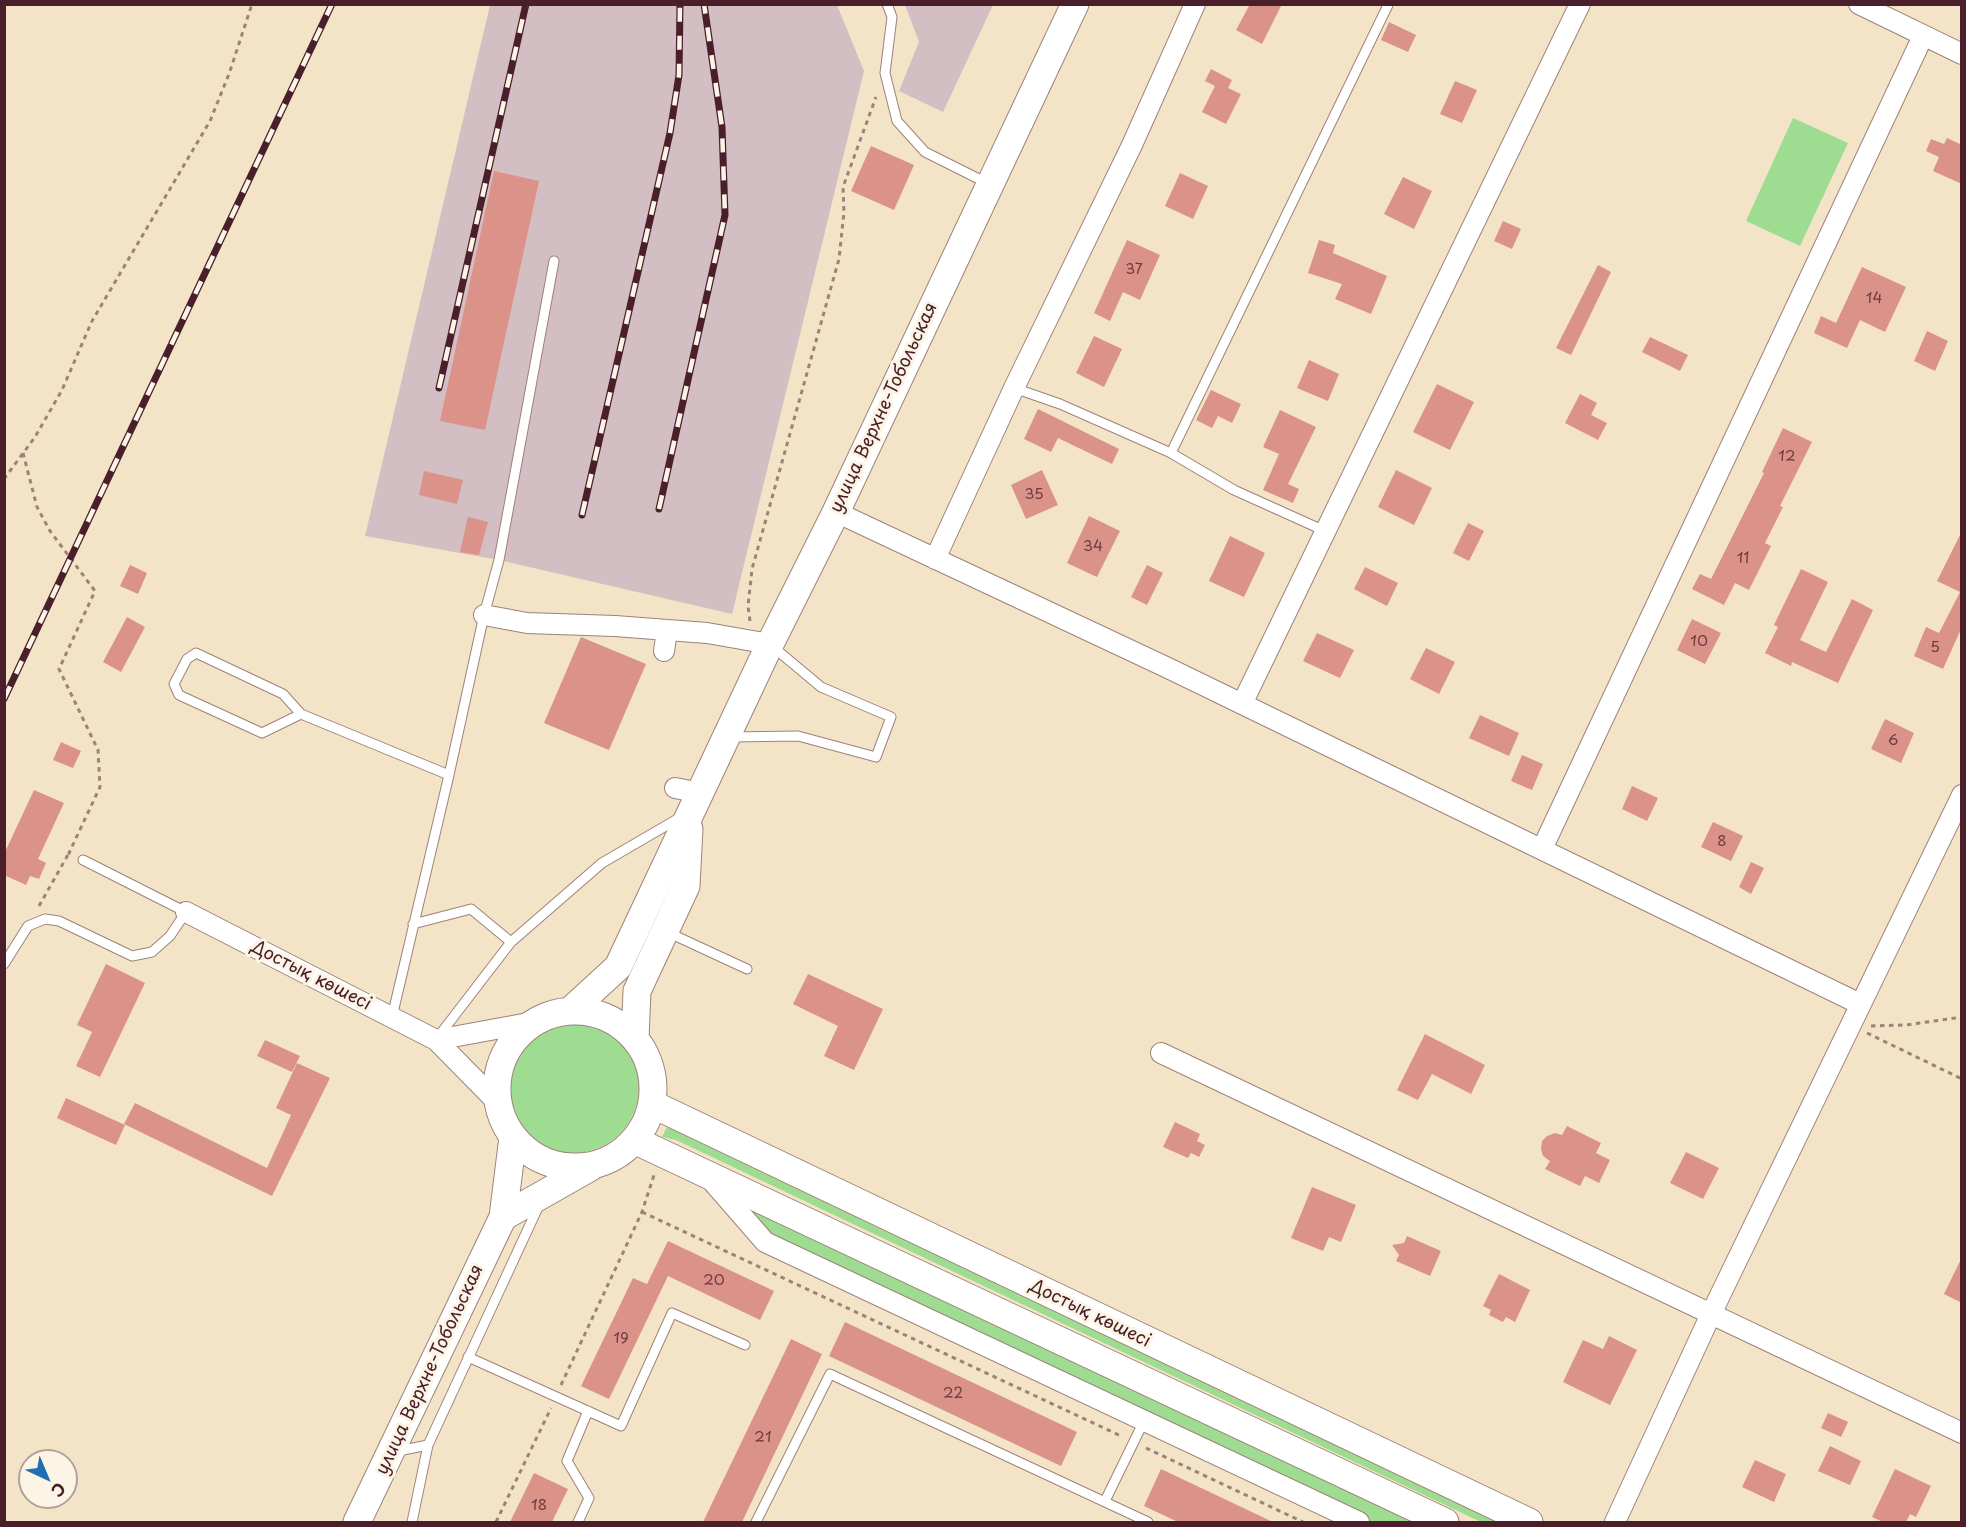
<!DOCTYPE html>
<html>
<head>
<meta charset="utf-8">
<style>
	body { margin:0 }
	#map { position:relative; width:1966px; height:1527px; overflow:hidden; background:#f3e4c7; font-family:"Playpen Sans",sans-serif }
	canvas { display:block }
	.frame { position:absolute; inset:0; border:6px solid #4a1f2b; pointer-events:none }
	.north { position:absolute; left:18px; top:1449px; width:60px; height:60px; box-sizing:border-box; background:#fcf5e5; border:2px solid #b59f9b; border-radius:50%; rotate:136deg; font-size:16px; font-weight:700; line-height:24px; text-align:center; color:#4a1f2b }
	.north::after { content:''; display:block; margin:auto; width:21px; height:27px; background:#1f6fb2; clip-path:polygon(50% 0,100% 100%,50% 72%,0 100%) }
</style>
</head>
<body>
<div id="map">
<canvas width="1966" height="1527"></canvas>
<div class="frame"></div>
<div class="north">С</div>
</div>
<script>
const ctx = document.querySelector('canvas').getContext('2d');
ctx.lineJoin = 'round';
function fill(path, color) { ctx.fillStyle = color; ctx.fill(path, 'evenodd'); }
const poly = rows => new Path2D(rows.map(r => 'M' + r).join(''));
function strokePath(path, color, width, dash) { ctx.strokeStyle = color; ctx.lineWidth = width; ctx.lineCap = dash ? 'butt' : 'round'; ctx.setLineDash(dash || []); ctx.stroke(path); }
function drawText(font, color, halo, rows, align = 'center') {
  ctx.font = font + ' "Playpen Sans",sans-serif'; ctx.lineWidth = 6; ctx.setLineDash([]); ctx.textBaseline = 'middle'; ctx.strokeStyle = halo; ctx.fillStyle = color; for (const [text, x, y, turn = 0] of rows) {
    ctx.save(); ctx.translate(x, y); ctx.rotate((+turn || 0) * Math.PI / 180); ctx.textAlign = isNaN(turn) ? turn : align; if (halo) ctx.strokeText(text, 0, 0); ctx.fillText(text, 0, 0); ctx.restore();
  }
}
fill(poly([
	[490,5,837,5,864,71,732,614,499,560,365,536],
	[905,5,993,5,943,112,899,91,919,42]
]), '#d2bec3');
fill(poly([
	[1793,118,1848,143,1800,246,1746,221],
	'507 1087a66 66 0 1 1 132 0a66 66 0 1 1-132 0Z',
	[672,1117,1510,1522,1481,1522,676,1140,662,1137],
	[736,1198,1422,1522,1372,1522,768,1234]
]), '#9edc91');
fill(poly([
	[1250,4,1282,4,1262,44,1236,30],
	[1389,22,1416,35,1408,52,1381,40],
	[1211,69,1232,80,1228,88,1241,94,1226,124,1202,112,1215,86,1205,81],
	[1455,81,1477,90,1462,123,1440,114],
	[1947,138,1962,145,1962,184,1933,171,1939,157,1926,151,1931,139,1944,144],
	[871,146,914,165,894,210,851,191],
	[494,171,539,181,485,430,440,421],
	[1180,173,1208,186,1193,219,1165,206],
	[1403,177,1432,191,1414,229,1384,214],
	[1503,221,1521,229,1512,249,1494,241],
	[1127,240,1160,255,1140,300,1123,292,1110,321,1094,313],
	[1319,240,1335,245,1333,253,1387,276,1371,314,1335,299,1342,284,1308,273],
	[1598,265,1611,272,1571,355,1556,348],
	[1862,267,1906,287,1885,332,1860,320,1847,348,1814,333,1821,316,1836,323],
	[1927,331,1948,341,1935,371,1914,361],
	[1094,336,1122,349,1104,387,1076,373],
	[1650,337,1688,355,1680,371,1642,352],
	[1309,360,1339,374,1328,401,1297,388],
	[1437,384,1474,402,1450,450,1413,432],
	[1211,390,1241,404,1232,423,1218,416,1212,428,1196,420],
	[1580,394,1597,403,1591,415,1607,423,1598,440,1565,423],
	[1038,409,1119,449,1112,464,1058,438,1051,452,1024,439],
	[1280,410,1316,427,1288,484,1299,489,1293,503,1263,490,1279,454,1263,447],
	[1783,428,1812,442,1780,506,1783,507,1765,543,1771,546,1749,590,1735,583,1724,605,1692,589,1700,574,1711,579,1764,473,1762,472],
	[1042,470,1058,505,1026,519,1011,485],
	[1396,470,1432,488,1414,525,1378,507],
	[424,471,463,480,457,504,419,495],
	[1089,516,1120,531,1097,577,1067,563],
	[468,517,488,522,479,555,460,552],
	[1468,523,1484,531,1469,561,1453,553],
	[1962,531,1962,627,1943,669,1914,656,1926,627,1939,633,1960,592,1937,581],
	[1230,536,1265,553,1244,597,1209,581],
	[130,565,147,573,138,594,120,586],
	[1147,565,1163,573,1147,605,1131,597],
	[1365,567,1398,583,1387,606,1354,589],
	[1801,569,1828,582,1800,640,1826,652,1852,599,1873,610,1838,683,1792,662,1791,666,1765,653,1778,627,1774,625],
	[127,617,145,627,121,672,103,662],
	[1692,619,1721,633,1705,664,1677,650],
	[1317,633,1354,650,1340,678,1303,661],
	[581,637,646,664,609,750,544,723],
	[1426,648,1455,662,1439,694,1410,679],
	[1480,715,1519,733,1509,756,1469,738],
	[1885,719,1914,733,1901,763,1871,749],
	[61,742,81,751,73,768,53,760],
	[1522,755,1543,764,1532,790,1511,781],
	[1632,786,1658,798,1647,821,1622,809],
	[34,790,64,803,38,859,46,863,39,879,30,876,26,885,4,875,4,854],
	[1713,822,1743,836,1731,861,1701,847],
	[1751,862,1764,868,1751,894,1739,887],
	[106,964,145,983,100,1077,76,1066,92,1032,77,1025],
	[808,974,883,1009,854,1070,824,1056,838,1026,793,1004],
	[1425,1034,1485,1065,1471,1094,1432,1074,1418,1100,1397,1090],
	[265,1040,300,1056,292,1072,257,1056],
	[297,1063,330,1078,272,1196,124,1124,135,1103,267,1168,291,1115,276,1108],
	[66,1098,125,1125,116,1145,57,1118],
	[1175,1122,1200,1134,1197,1141,1205,1145,1199,1157,1191,1153,1188,1158,1163,1147],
	[1567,1126,1601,1143,1596,1153,1610,1160,1599,1183,1585,1176,1580,1186,1545,1169,1550,1161,1543,1156,1541,1149,1542,1141,1547,1136,1555,1133,1562,1135],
	[1686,1152,1719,1168,1703,1199,1670,1183],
	[1312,1187,1356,1205,1341,1242,1329,1237,1323,1251,1291,1238],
	[1407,1236,1441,1251,1430,1276,1396,1261,1399,1255,1392,1245,1404,1243],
	[668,1241,774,1291,760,1320,668,1276,609,1399,581,1386,633,1278,647,1284],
	[1962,1257,1962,1303,1944,1294],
	[1499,1274,1530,1290,1515,1322,1506,1317,1503,1322,1489,1315,1491,1310,1483,1306],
	[845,1322,1077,1432,1061,1466,829,1356],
	[1609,1336,1637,1350,1610,1405,1563,1382,1583,1340,1603,1349],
	[791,1339,822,1354,742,1522,703,1522],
	[1828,1413,1848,1422,1841,1437,1821,1428],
	[1830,1446,1861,1461,1850,1485,1818,1471],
	[1755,1460,1786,1474,1774,1502,1742,1487],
	[1161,1469,1273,1522,1178,1522,1144,1506],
	[1895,1469,1931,1486,1916,1517,1910,1514,1906,1522,1883,1522,1872,1517],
	[534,1473,568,1489,552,1522,510,1522]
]), '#db9289');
const lane = poly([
	[887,4,892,17,885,73,897,121,925,152,987,183],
	[1014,388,1060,404,1171,453,1388,5,1386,4],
	[1171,453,1234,490,1325,531],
	[301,714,262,733,179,695,174,684,187,659,196,653,283,694,301,714,449,775],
	[731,737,798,736,876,757,891,717,821,687,772,646],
	[413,924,471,909,511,942],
	[667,932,747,969],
	[4,964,28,926,45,919,59,921,132,956,152,952,170,936,186,912,83,860],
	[392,1017,449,775,484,615,499,560,554,261],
	[438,1037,511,942,602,863,681,817],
	[468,1357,621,1426,672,1313,745,1345],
	[398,1451,428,1445],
	[1105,1501,1144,1421],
	[412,1522,428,1445,540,1203],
	[578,1522,589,1498,567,1461,588,1411],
	[756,1522,830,1374,1148,1522]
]);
const street = poly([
	[1859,4,1962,54],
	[836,512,1168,668,1860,1004],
	[935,559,1014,388,1132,145,1195,4],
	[484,615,527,623,615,626,707,633,770,644],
	[664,651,667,630],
	[1242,704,1580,4],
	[675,788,700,793],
	[1542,849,1923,36],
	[186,912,436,1040,498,1103],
	[436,1040,534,1022],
	[1161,1053,1962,1433],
	[711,1180,765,1242,1359,1522],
	[1615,1522,1711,1314,1962,795]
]);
const secondary = poly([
	[570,1011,618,967,770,644,836,512,1075,4],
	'497 1089a78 78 0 1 1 156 0a78 78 0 1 1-156 0Z',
	[635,1039,637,991,686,886,689,829],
	[652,1104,1529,1522],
	[634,1140,1445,1522],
	[503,1217,591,1167],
	[357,1522,503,1217,513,1137]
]);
strokePath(lane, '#9e8279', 11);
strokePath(street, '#9e8279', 22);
strokePath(secondary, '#9e8279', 29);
strokePath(poly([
	[23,453,37,507,50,531,95,591,59,669,98,750,100,787,69,853,72,855],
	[4,479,35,437,62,390,92,321,210,121,229,74,252,4],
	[750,621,748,606,752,569,839,259,844,212,843,187,876,97],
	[39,906,69,853],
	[1871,1026,1906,1025,1962,1017],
	[1867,1033,1962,1079],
	[642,1212,1121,1436],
	[561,1385,642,1212,654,1175],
	[1146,1448,1303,1522],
	[496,1522,551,1408]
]), '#9e8279', 3, [4.5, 4.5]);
strokePath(lane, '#fff', 9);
strokePath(street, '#fff', 20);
strokePath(secondary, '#fff', 27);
const rail = poly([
	[439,388,526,4],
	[659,509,725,215,722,127,704,4],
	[582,515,670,133,679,75,680,4],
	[4,699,332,4]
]);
strokePath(rail, '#4a1f2b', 7);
strokePath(rail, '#fcf5e5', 4.5, [14]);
drawText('15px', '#6e3c42', null, [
	["37",1134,270],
	["14",1874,299],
	["12",1787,457],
	["35",1034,495],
	["34",1093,547],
	["11",1743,559],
	["10",1699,642],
	["5",1935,648],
	["6",1893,741],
	["8",1722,842],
	["20",714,1281],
	["19",621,1339],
	["22",953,1394],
	["21",763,1438],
	["18",539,1506]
]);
drawText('18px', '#4a1f2b', '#fcf5e5', [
	["улица Верхне-Тобольская",884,408,-65],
	["Достық көшесі",311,976,27],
	["Достық көшесі",1090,1314,26],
	["улица Верхне-Тобольская",430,1370,-65]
]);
</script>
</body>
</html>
